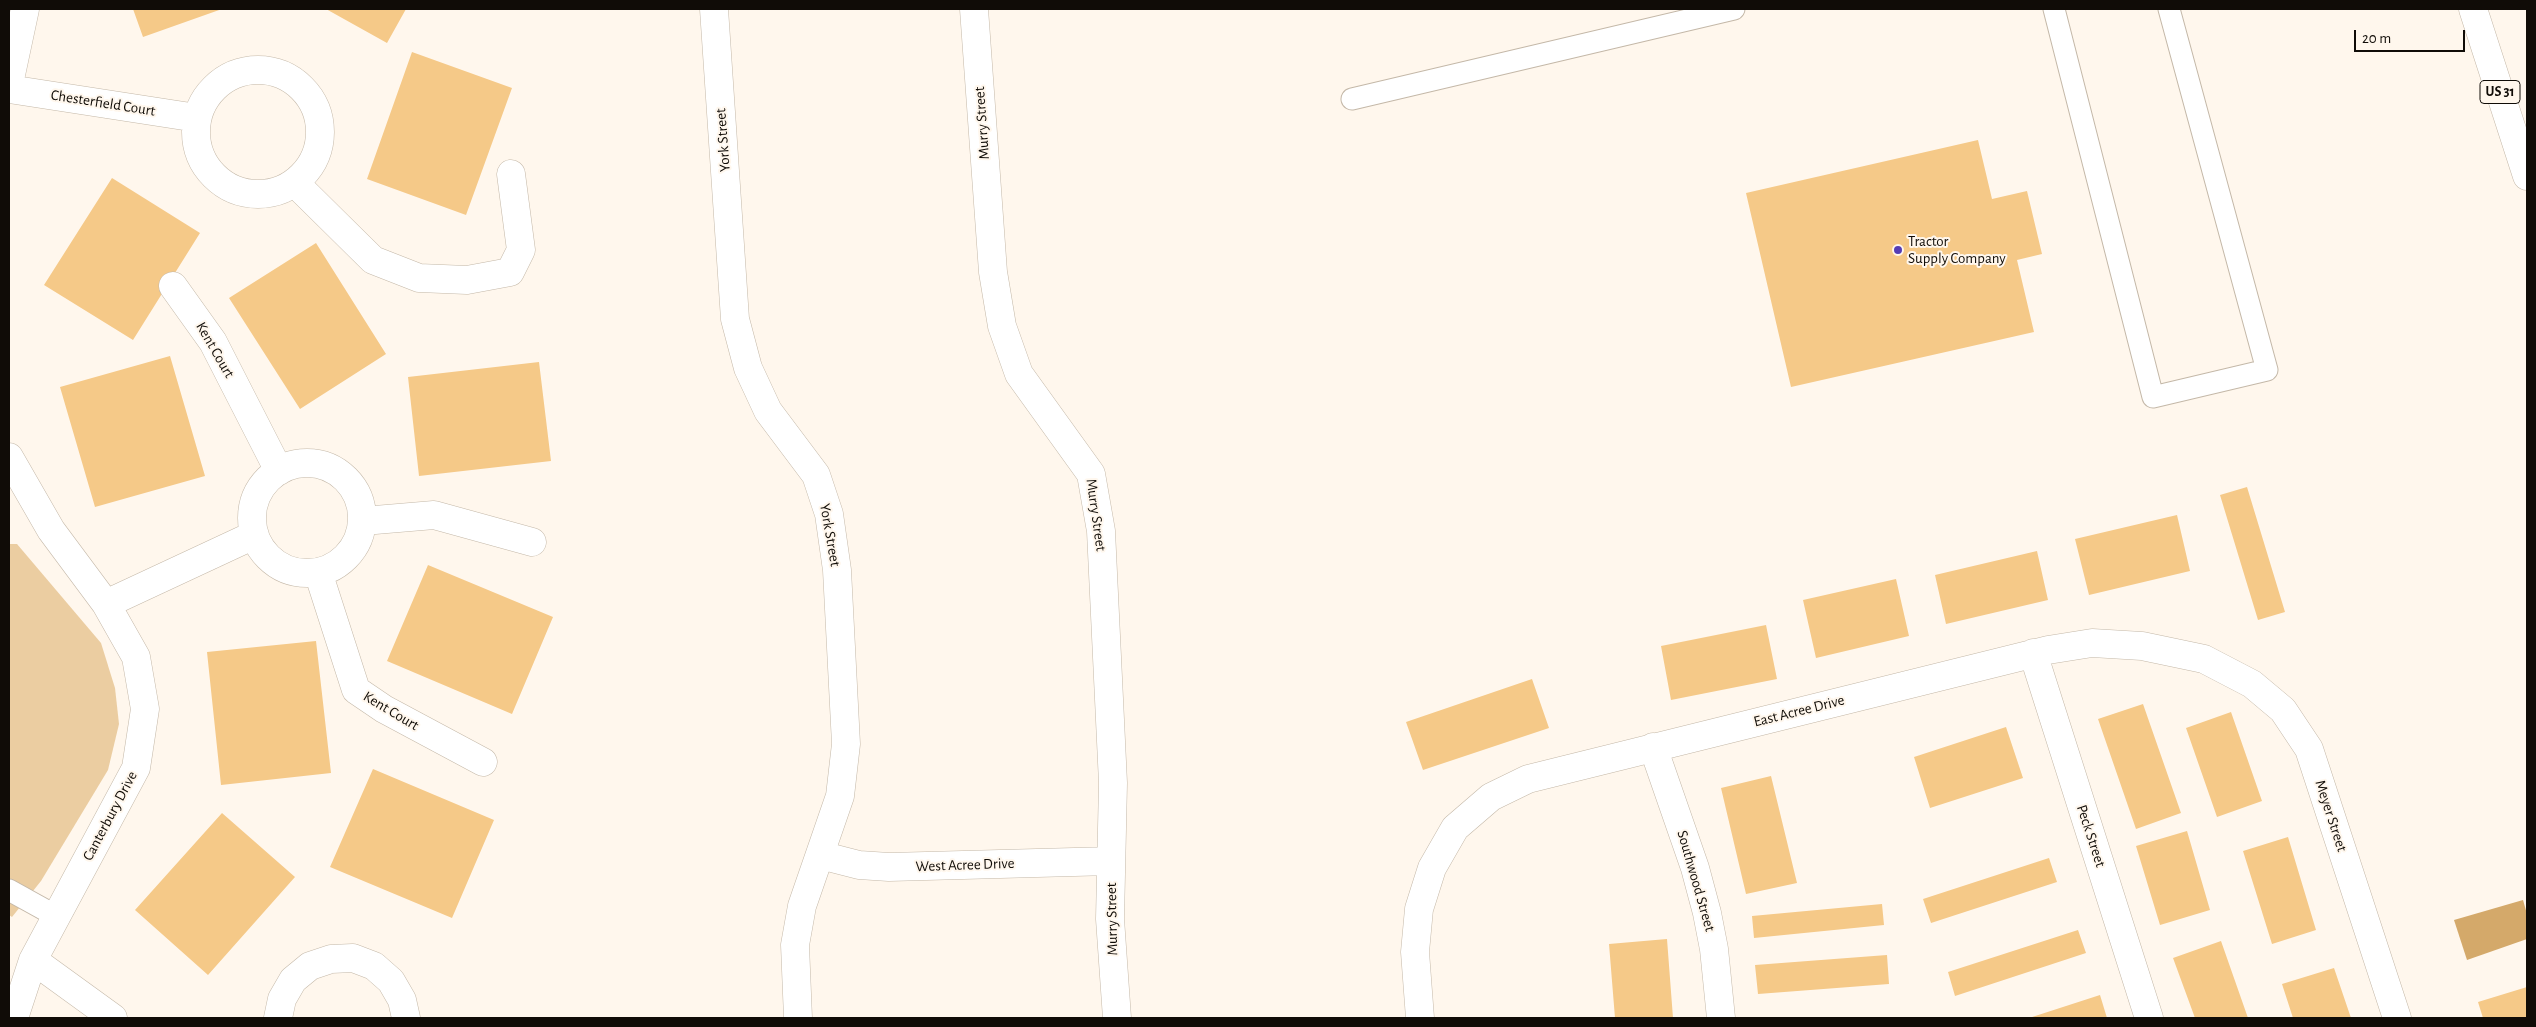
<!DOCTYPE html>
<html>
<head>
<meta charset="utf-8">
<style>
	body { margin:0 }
	#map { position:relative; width:2536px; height:1027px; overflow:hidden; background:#fff7ed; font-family:"Alegreya Sans",sans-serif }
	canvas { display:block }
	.frame { position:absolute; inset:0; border:10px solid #100c07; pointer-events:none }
	.scale { position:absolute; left:2354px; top:30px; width:111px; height:22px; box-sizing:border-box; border:2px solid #100c07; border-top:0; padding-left:6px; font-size:15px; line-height:18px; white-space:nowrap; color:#100c07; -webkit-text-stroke:4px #fff7ed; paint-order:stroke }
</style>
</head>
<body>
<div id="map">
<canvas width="2536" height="1027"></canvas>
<div class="frame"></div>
<div class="scale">20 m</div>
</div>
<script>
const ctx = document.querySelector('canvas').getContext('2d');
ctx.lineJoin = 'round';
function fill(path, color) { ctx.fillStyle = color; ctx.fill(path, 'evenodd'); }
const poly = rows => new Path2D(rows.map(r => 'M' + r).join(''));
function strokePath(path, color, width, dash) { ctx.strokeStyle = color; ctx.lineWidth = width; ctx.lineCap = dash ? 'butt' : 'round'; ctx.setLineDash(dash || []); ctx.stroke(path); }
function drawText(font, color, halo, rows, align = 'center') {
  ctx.font = font + ' "Alegreya Sans",sans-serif'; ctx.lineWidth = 4; ctx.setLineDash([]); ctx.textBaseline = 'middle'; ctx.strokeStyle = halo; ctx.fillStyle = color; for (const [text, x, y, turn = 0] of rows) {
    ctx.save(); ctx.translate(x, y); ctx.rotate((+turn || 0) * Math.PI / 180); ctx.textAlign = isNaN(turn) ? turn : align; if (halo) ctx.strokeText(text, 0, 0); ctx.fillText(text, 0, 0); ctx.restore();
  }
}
fill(poly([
	[9,544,17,544,101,643,115,688,119,724,108,770,41,881,12,917,9,915]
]), '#ebcda1');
fill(poly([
	[2523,900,2527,914,2527,939,2467,960,2454,920]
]), '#d4a96a');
fill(poly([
	[133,9,222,9,143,37],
	[326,9,406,9,387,43],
	[412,52,512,88,466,215,367,179],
	[1978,140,1992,199,2027,191,2042,254,2017,260,2034,332,1791,387,1746,193],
	[112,178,200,233,133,340,44,285],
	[316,243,386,354,300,409,229,298],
	[170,356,205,476,95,507,60,387],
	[539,362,551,461,419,476,408,377],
	[2247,487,2285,612,2258,620,2220,495],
	[2177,515,2190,571,2089,595,2075,539],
	[2037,551,2048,600,1946,624,1935,575],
	[428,565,553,617,512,714,387,661],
	[1896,579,1909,636,1816,658,1803,600],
	[1766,625,1777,679,1671,700,1661,646],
	[316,641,331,773,221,785,207,652],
	[1532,679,1549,728,1423,770,1406,722],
	[2143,704,2181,813,2136,829,2098,719],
	[2231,712,2262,801,2217,817,2186,728],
	[2006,727,2023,778,1930,808,1914,757],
	[373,769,494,820,452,918,330,867],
	[1771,776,1797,883,1746,894,1721,788],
	[222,813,295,877,208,975,135,910],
	[2187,831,2210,910,2160,925,2136,846],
	[2288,837,2316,930,2272,944,2243,851],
	[2049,858,2057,882,1931,923,1923,899],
	[1882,904,1884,925,1754,938,1752,916],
	[2078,930,2086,953,1955,996,1948,972],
	[1667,939,1673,1018,1615,1018,1609,944],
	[2221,941,2248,1018,2195,1018,2173,958],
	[1887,955,1889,984,1758,994,1755,965],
	[2334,968,2351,1018,2293,1018,2282,984],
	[2527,987,2527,1018,2483,1018,2478,1002],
	[2100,995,2107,1018,2029,1018]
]), '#f5c988');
const lane = poly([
	[2054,9,2153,397,2267,370,2169,9],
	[1352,99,1734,9],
	[9,890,56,916]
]);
const street = poly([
	[714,9,735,319,748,368,768,411,816,475,829,514,837,570,846,744,840,796,802,906,795,945,798,1018],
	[974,9,993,272,1002,326,1019,374,1091,474,1101,531,1113,783,1110,919,1117,1018],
	'196 132a62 62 0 1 1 124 0a62 62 0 1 1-124 0Z',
	[9,84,25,9],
	[9,89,197,118],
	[295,183,373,260,419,278,467,280,510,272,521,250,511,174],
	[173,286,213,342,279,471],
	[9,457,51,530,106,604,136,657,145,709,136,768,33,960,14,1018],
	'252 518a55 55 0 1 1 110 0a55 55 0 1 1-110 0Z',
	[363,521,434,515,532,542],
	[318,572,356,690,384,709,483,762],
	[106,604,254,535],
	[2033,653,2149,1018],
	[1653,747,1695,868,1707,913,1714,949,1721,1018],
	[820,855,859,865,889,867,1111,861],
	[33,960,113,1018],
	[278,1018,282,999,293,980,310,966,331,959,353,958,374,966,391,981,402,1000,406,1018],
	[1420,1018,1415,952,1419,909,1432,868,1455,828,1491,797,1528,779,2048,650,2092,643,2142,646,2204,659,2252,684,2283,710,2309,749,2397,1018]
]);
const primary = poly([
	[2473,9,2527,176]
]);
strokePath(lane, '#c4b8a8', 23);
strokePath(street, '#c4b8a8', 29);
strokePath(primary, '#c4b8a8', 29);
strokePath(lane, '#fff', 21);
strokePath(street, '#fff', 28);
strokePath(primary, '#fff', 28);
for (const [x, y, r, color] of [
	[1898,250,5,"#553db5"]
]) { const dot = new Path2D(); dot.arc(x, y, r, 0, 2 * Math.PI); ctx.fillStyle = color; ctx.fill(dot); strokePath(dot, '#fff7ed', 2); }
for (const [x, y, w] of [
	[2500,92,40]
]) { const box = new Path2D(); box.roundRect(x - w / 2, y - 11.5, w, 23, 4); ctx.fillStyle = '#fff7ed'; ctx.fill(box); strokePath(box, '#100c07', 1); }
drawText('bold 14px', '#100c07', null, [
	["US 31",2500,92]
]);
drawText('15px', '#100c07', '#fff7ed', [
	["Chesterfield Court",103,103,9],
	["Murry Street",982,123,-94],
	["York Street",723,140,-94],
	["Kent Court",215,350,60],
	["Murry Street",1096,515,82],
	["York Street",830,535,80],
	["Kent Court",391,711,31],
	["East Acree Drive",1799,711,-14],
	["Canterbury Drive",110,816,-62],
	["Meyer Street",2331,816,72],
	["Peck Street",2091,836,72],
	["West Acree Drive",965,865,-2],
	["Southwood Street",1696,881,74],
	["Murry Street",1112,919,-91]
]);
drawText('15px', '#100c07', '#fff7ed', [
	["Tractor",1908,241],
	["Supply Company",1908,258]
], 'left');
</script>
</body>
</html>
